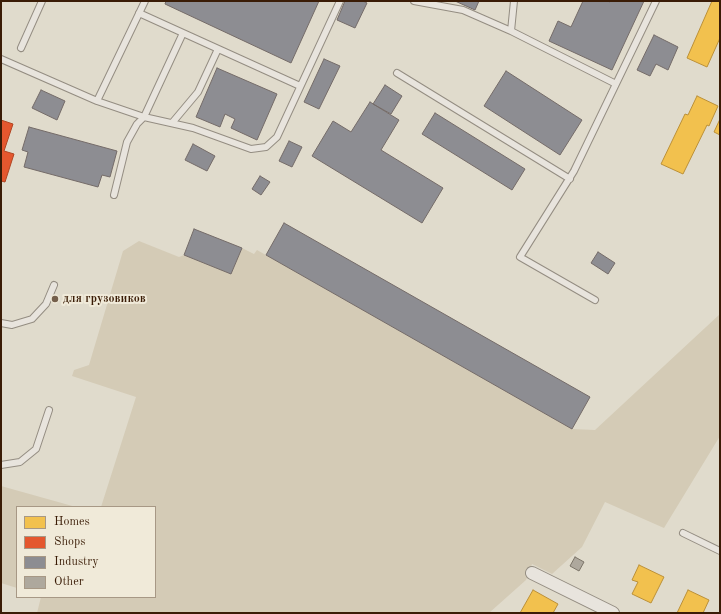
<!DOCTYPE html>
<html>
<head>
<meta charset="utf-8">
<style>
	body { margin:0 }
	#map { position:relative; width:721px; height:614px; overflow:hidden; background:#e0dbcc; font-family:"Old Standard TT",serif }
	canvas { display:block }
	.frame { position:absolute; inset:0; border:2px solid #3a1c06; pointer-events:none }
	.legend { position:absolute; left:16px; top:506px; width:140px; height:92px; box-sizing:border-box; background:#f0ead9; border:1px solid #a79885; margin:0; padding:5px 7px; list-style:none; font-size:12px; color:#3a1c06 }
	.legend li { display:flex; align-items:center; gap:8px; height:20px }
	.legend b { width:20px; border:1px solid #a79885 }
</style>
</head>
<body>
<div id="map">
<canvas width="721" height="614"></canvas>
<div class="frame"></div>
<ul class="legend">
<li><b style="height:11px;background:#f2c14e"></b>Homes</li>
<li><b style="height:11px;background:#e4572e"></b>Shops</li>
<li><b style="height:11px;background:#8d8d92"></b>Industry</li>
<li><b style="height:11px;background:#aea89d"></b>Other</li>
</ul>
</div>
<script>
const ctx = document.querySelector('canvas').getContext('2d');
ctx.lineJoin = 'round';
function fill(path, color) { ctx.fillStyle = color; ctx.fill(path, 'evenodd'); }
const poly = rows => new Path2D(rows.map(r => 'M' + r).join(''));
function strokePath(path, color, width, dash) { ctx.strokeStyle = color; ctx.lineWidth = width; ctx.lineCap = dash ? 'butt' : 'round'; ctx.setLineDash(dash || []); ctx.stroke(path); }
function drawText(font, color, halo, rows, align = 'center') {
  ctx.font = font + ' "Old Standard TT",serif'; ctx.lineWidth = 4; ctx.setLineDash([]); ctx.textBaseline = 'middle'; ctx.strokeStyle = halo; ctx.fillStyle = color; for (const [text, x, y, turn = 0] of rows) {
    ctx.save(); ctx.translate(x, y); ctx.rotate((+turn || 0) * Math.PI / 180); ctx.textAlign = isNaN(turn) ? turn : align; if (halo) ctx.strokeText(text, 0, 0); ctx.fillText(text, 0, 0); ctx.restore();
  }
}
fill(poly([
	[139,241,179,257,184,255,231,274,242,248,254,254,257,250,572,429,595,430,720,314,720,436,664,528,605,502,582,547,552,574,532,564,526,580,489,613,37,613,41,597,155,597,155,507,101,507,136,397,72,376,74,370,89,365,123,251],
	[1,486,76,507,17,507,17,588,1,583]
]), '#d4cbb6');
const homes = poly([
	[712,1,720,1,720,38,707,67,687,58,712,1],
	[697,96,718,106,709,126,707,125,683,174,661,164,685,114,688,115,697,96],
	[720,119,720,135,714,132,720,119],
	[639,565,664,577,651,603,632,594,638,582,632,580,639,565],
	[533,590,558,604,553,613,520,613,533,590],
	[688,590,709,600,703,613,677,613,688,590]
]);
fill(homes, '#f2c14e');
strokePath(homes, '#bb9038', 1);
const shops = poly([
	[1,120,13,124,4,151,14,154,5,182,1,181,1,120]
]);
fill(shops, '#e4572e');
strokePath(shops, '#b14522', 1);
const industry = poly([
	[166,1,319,1,291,63,165,4,166,1],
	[345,1,363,1,367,3,355,28,337,20,345,1],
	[455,1,479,1,475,10,455,1],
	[583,1,608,1,610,2,611,1,644,1,612,70,549,41,558,21,571,27,583,1],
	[654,35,678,47,668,70,656,64,650,76,637,70,654,35],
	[324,59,340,66,319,109,304,102,324,59],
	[217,68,277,94,257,140,231,128,235,119,225,114,220,127,196,117,217,68],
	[506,71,582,120,560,155,484,106,506,71],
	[385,85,402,96,391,114,373,104,385,85],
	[41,90,65,101,57,120,32,108,41,90],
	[370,102,399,120,381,150,443,188,422,223,312,156,333,121,351,132,370,102],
	[435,113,525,169,512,190,422,134,435,113],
	[29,127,117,151,110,177,102,175,98,187,24,167,28,152,22,150,29,127],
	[289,141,302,147,292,167,279,161,289,141],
	[193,144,215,156,207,171,185,160,193,144],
	[260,176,270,182,261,195,252,189,260,176],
	[284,223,590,397,572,429,266,255,284,223],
	[194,229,242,248,231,274,184,255,194,229],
	[598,252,615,263,608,274,591,263,598,252]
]);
fill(industry, '#8d8d92');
strokePath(industry, '#746b68', 1);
const building = poly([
	[575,557,584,562,579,571,570,566,575,557]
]);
fill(building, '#aea89d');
strokePath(building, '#7b7468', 1);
const lane = poly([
	[414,1,463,10,511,31],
	[514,1,511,31,616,84],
	[139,13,300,86],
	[21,48,42,1],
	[1,59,97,101,145,1],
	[397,73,570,179],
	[97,101,144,117,193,128,251,149,266,147,277,137,340,1],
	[172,123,198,92,218,49],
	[114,195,127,142,137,124,144,117,183,33],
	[595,300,520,257,574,171,656,1],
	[1,323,12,325,32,319,46,304,54,285],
	[1,465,20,462,36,449,49,410],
	[683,533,720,551]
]);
const street = poly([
	[532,573,613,613]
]);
strokePath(lane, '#948d82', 8);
strokePath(street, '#948d82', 14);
strokePath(lane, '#e8e4dd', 6);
strokePath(street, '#e8e4dd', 12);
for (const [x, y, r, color] of [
	[55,299,4,"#745f4b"]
]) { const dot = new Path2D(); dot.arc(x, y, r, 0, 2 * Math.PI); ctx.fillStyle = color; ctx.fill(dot); strokePath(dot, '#f0ead9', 1.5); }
drawText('bold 12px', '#3a1c06', '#f0ead9', [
	["для грузовиков",63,299]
], 'left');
</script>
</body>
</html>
